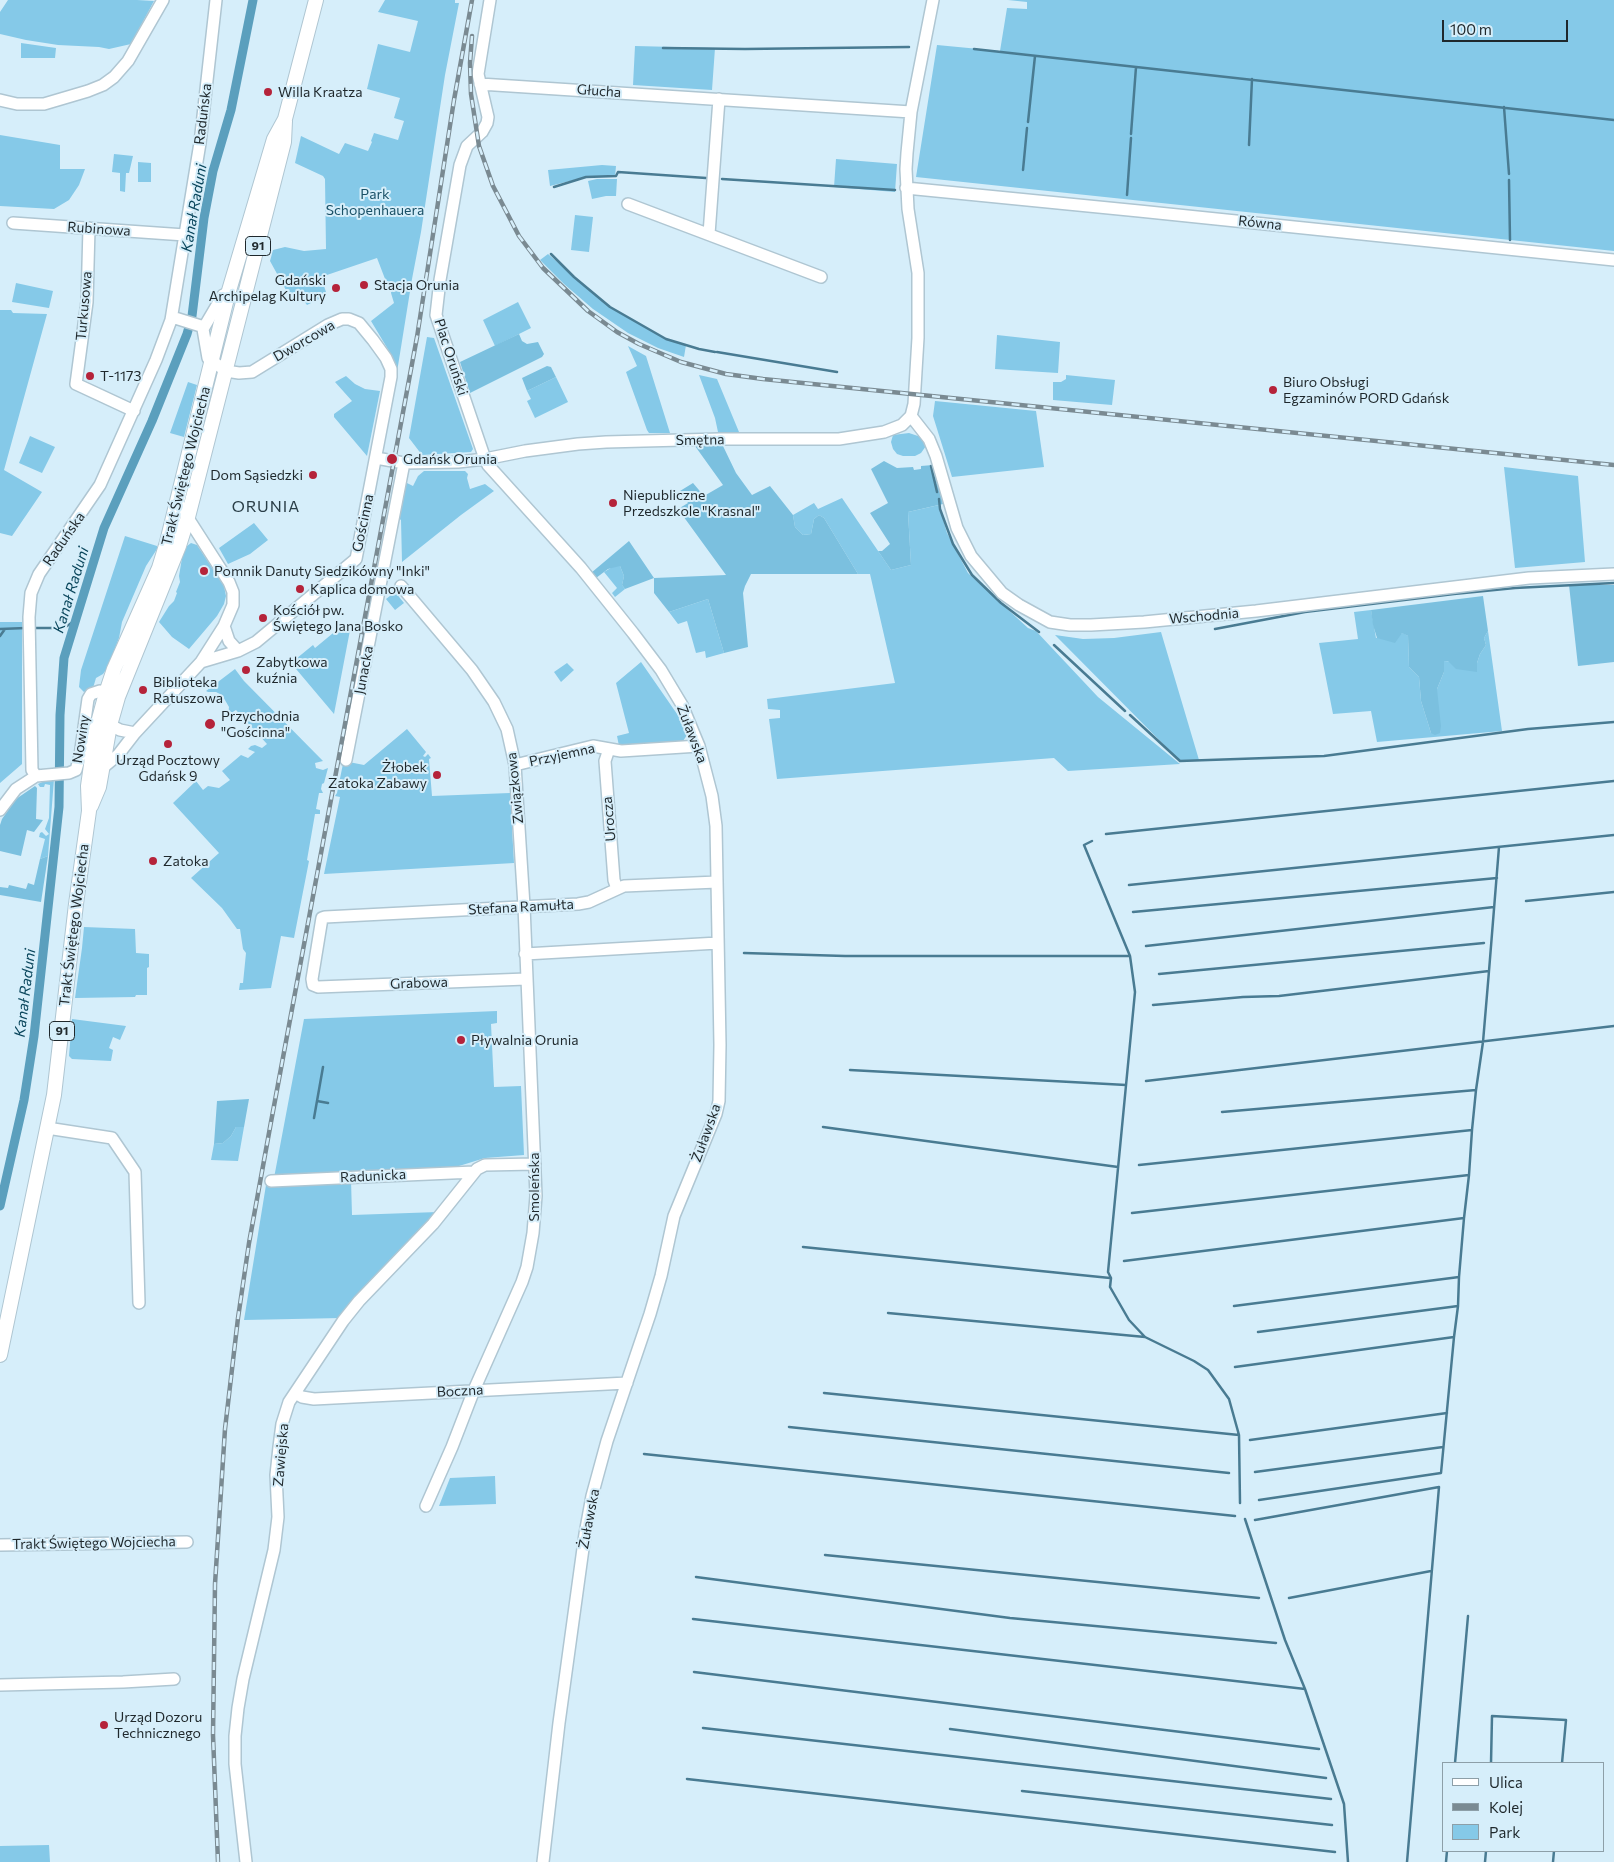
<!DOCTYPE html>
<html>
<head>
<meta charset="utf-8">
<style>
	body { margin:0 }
	#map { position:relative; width:1614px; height:1862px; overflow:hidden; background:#d6eefa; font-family:Commissioner,sans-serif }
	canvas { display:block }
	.legend { position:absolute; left:1442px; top:1762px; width:162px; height:90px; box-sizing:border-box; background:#d6eefa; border:1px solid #8d9fa8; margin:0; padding:6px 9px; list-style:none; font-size:15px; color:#1f282c }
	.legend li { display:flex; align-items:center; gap:10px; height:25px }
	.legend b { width:25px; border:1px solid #8d9fa8 }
	.scale { position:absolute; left:1442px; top:20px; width:126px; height:22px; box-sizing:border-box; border:2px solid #1f282c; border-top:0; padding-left:6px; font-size:15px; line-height:18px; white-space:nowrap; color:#1f282c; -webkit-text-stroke:4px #d6eefa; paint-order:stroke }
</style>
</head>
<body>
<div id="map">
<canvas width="1614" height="1862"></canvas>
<ul class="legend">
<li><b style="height:6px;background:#fff"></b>Ulica</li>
<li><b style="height:6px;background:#7a8a92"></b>Kolej</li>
<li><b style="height:14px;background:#85c9e8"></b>Park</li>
</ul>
<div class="scale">100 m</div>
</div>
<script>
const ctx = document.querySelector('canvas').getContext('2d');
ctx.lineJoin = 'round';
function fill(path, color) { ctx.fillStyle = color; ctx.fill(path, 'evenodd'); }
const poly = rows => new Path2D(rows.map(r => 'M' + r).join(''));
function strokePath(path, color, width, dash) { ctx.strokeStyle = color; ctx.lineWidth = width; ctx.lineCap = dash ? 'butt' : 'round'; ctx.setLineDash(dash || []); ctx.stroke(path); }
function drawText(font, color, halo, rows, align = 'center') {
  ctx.font = font + ' Commissioner,sans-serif'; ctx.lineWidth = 4; ctx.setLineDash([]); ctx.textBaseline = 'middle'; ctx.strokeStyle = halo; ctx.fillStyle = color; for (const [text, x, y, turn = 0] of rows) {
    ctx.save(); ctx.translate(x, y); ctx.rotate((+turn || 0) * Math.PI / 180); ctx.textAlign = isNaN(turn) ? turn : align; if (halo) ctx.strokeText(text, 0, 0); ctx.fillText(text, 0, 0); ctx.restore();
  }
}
fill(poly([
	[8,0,137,0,154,1,131,44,109,49,99,47,58,45,26,40,0,34,0,12],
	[385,0,455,0,455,3,459,3,445,75,421,232,412,279,397,372,389,351,371,321,394,303,391,293,392,282,387,284,377,258,321,277,327,295,307,305,300,296,287,292,270,261,273,250,285,247,304,251,326,249,325,179,323,176,295,163,301,136,339,154,345,143,368,151,372,142,371,141,374,133,398,140,404,121,394,118,400,98,367,89,378,44,410,52,418,21,378,12],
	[1008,0,1614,0,1614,251,916,177,937,45,1000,51,1007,8,1027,9,1027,2],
	[21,43,56,48,55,58,21,58],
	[635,46,715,48,712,90,633,85],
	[0,135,60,145,60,169,85,169,79,185,69,200,54,209,0,206],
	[114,154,133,156,129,173,126,173,125,192,120,191,120,173,112,172],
	[836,159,897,164,895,192,834,187],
	[138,162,151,163,151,182,138,182],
	[602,165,616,166,615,177,586,177,550,186,548,170],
	[597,179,617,179,616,196,606,196,592,199,588,181],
	[575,215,593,217,589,252,571,250],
	[548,254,610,307,666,339,686,345,684,357,658,348,628,333,593,309,564,284,540,260],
	[16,283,53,291,49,308,12,302],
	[518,302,531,328,495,346,483,320],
	[0,310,11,310,13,313,47,314,4,470,42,492,12,536,0,533],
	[997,335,1060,342,1058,373,995,369],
	[427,337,434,338,473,449,471,452,422,455,409,438],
	[628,346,646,356,670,433,649,433,647,430,626,372,637,366],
	[699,375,717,379,739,432,718,432,715,418],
	[1066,375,1115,380,1112,405,1053,400,1053,382,1061,382,1066,379],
	[346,376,355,384,365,389,380,391,367,456,334,417,334,414,352,401,335,382],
	[556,377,568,402,535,418,527,401,531,399,527,391],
	[188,382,197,385,184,437,170,433],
	[935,401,1036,411,1044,467,952,477,933,416],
	[909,433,921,437,926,446,921,453,915,456,903,456,897,454,893,449,891,442,893,435],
	[30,436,55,447,42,473,19,463],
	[1504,467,1578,476,1585,562,1515,568],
	[424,471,465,471,468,474,467,478,470,489,485,484,494,491,461,515,402,562,401,520,395,516,403,481,413,486,418,476],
	[842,498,891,570,911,565,908,512,939,505,947,533,968,573,1028,628,1036,631,1098,697,1180,764,1068,771,1054,758,777,779,769,719,780,718,780,710,768,709,767,699,895,683,870,574,858,574,824,518,819,515,814,519,811,534,803,535,795,527,793,515,814,503,818,509],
	[254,523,268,540,250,554,228,564,219,548],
	[125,536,157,546,157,549,146,566,122,622,119,638,108,667,103,674,96,678,93,688,84,692,79,687,81,670],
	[191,543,197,545,205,557,224,586,226,596,224,604,217,616,189,649,172,637,159,622,169,606,174,601,177,593,176,592,180,582,179,576,182,558,187,546],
	[614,566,620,566,624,576,622,585,625,589,615,597,612,593,617,588,604,572],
	[395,592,404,603,395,610,386,599],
	[708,599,724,653,706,658,705,651,696,653,687,621,678,624,669,612],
	[1371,610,1376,638,1403,633,1408,636,1409,667,1419,677,1421,701,1431,733,1437,689,1444,672,1444,661,1477,663,1480,654,1486,645,1484,638,1488,631,1502,731,1377,742,1371,711,1333,714,1319,643,1358,639,1354,612],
	[0,622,22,622,22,764,0,783],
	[344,624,351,625,334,714,291,663,313,645,315,648],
	[1161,632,1199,760,1180,761,1055,635,1083,639,1114,638],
	[641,662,684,724,687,735,683,741,619,746,617,736,629,733,616,683],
	[567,663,574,670,561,682,554,672],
	[235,669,244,681,323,761,315,763,316,768,323,770,328,768,324,783,322,784,321,789,323,793,319,793,316,809,320,810,320,814,315,814,307,860,309,861,294,938,281,936,271,988,239,990,240,983,243,983,246,953,243,949,240,929,237,929,222,908,191,878,219,853,173,803,196,781,203,790,208,786,219,788,230,780,222,771,241,755,248,758,255,752,248,749,251,746,255,745,262,748,267,744,236,710,228,715,229,707,222,695,216,692,208,692,206,691],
	[407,729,426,752,423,756,425,757,428,754,431,758,429,759,432,796,510,793,514,863,324,874,340,797,335,796,337,793,344,759,349,762,364,765],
	[49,779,54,779,48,856,40,859,45,839,39,837,40,833,42,832,46,836,49,834,45,829,49,818,50,785,45,784,44,787,40,787,38,784],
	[84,927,135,929,136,953,149,954,149,967,147,968,147,995,136,995,135,997,75,998,82,948],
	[497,1011,497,1023,491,1024,494,1087,521,1086,524,1155,485,1158,446,1170,274,1178,304,1019],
	[72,1019,126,1026,120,1040,113,1037,109,1048,113,1050,111,1061,72,1059,69,1056],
	[236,1127,244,1127,238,1161,211,1160,214,1144,223,1143,231,1136],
	[351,1180,352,1215,438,1212,341,1318,244,1320,266,1185],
	[495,1476,496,1504,439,1506,450,1478],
	[49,1845,50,1862,0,1862,0,1846]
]), '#85c9e8');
fill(poly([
	[519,334,522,341,527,344,538,342,544,354,542,357,470,393,460,362],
	[547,366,551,367,556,377,527,391,522,378],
	[695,446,723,446,736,473,752,495,770,486,793,515,795,527,803,535,811,534,814,519,819,515,824,518,858,574,751,574,745,586,743,593,748,647,724,653,708,599,669,612,654,593,654,578,625,589,622,585,624,576,620,566,608,569,596,578,591,573,629,541,654,578,726,575,678,509,688,503,680,491,693,483,704,496,723,485],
	[884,461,897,468,913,467,914,470,921,469,921,466,933,465,943,504,908,512,911,565,891,570,878,551,882,551,890,544,870,513,888,503,871,469],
	[1569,585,1614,585,1614,662,1578,666],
	[1483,596,1488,631,1484,638,1486,645,1480,654,1477,663,1477,672,1456,669,1448,661,1444,661,1444,672,1437,689,1441,726,1440,733,1435,735,1431,733,1421,701,1419,677,1409,667,1408,636,1402,633,1395,643,1377,638,1373,625,1371,610],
	[35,786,37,788,36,819,43,820,34,832,27,830,21,856,0,851,0,825,2,819,16,799],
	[48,856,41,902,0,895,0,887,8,888,9,885,26,889,28,883,34,885,40,859],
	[249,1099,244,1127,236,1127,231,1136,223,1143,214,1144,217,1101]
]), '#7bc0df');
strokePath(poly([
	[663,48,745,49,909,47],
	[974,49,1614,120],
	[1504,107,1509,174],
	[1028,122,1035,56],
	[1131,134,1136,67],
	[1249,145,1252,79],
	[1023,170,1027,128],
	[722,179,895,190],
	[1509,180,1510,240],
	[554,187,586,177,616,176,618,172,706,178],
	[1127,195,1131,138],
	[551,254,574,277,610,307,666,339,699,349,715,352],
	[717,352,837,372],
	[931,466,937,492],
	[939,499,940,509,953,544,972,575,1001,603,1039,632],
	[31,628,59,628,67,626,77,619],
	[0,629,26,628],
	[1215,629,1305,612,1454,594,1515,588,1614,583],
	[0,636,5,629],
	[1054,645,1125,711],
	[1130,715,1180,761,1324,756,1528,729,1614,722],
	[1106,834,1614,781],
	[1092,841,1084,845,1130,956,1135,992,1108,1272,1111,1278,1110,1287,1129,1320,1145,1337,1194,1361,1208,1370,1229,1399,1239,1435,1240,1503],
	[1129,885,1614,835],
	[1526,901,1614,892],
	[1133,912,1497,878],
	[1146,946,1494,907],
	[744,953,845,956,1130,956],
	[1159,974,1484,943],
	[1153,1005,1243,997,1279,996,1489,971,1499,847],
	[850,1070,1126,1085],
	[1146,1081,1614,1026],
	[317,1101,328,1103],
	[1222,1112,1476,1090,1483,1042,1489,971],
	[314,1118,323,1067],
	[823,1127,1118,1167],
	[1139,1165,1472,1130,1476,1090],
	[1132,1213,1469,1175,1472,1130],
	[803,1247,1110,1278],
	[1124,1261,1464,1218,1469,1175],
	[1234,1306,1459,1277,1464,1218],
	[888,1313,1145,1337],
	[1258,1332,1458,1306,1459,1277],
	[1235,1367,1454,1337,1458,1306],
	[824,1393,1239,1435],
	[789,1427,1229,1473],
	[1250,1440,1447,1413],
	[644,1454,1235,1516],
	[1255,1472,1443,1447],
	[1259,1500,1441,1473,1454,1337],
	[1245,1519,1285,1640,1305,1689,1344,1804,1348,1862],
	[1255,1520,1439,1487,1407,1862],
	[825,1555,1259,1598],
	[696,1577,1010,1618,1276,1643],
	[1289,1598,1431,1571],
	[693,1619,1305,1689],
	[694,1672,1319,1749],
	[703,1728,1331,1799],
	[950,1729,1326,1778],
	[1455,1763,1468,1616],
	[1491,1763,1492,1716,1566,1720,1562,1763],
	[687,1779,1335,1852],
	[1022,1791,1332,1825],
	[1446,1862,1447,1851],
	[1485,1862,1486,1851],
	[1553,1862,1554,1851]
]), '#497b92', 2.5);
strokePath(poly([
	[0,1206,24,1100,34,1036,59,807,60,715,64,658,104,528,152,421,187,334,192,316,204,218,213,171,231,110,253,0]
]), '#5b9fbd', 9);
const minor = poly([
	[490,0,478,74,488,117,487,123,482,132,467,146,460,165,440,280,436,315,485,459,488,465,581,568,633,633,661,670,682,705,699,746,712,796,716,826,720,1045,719,1101,716,1114,674,1216,661,1276,650,1314,607,1441,592,1496,585,1534,559,1723,543,1862],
	[480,84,911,112],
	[0,100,17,104,44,104,88,91,103,85,114,77,128,61,163,0],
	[906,188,1139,211,1614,260],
	[628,204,821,277],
	[13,223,185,235],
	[89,228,87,302,76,384,134,411],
	[709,234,719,99],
	[172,317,204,327],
	[911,416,929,439,936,456,957,528,971,556,1002,593,1019,605,1050,622,1070,625,1091,625,1144,622,1256,611,1529,578,1614,574],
	[376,458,404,463,458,462,485,459,525,451,578,444,606,442,720,439,839,439,884,432,902,425,911,416,914,404,918,338,918,273,908,209,906,169,907,153,911,112,933,0],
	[401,586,472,670,494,702,507,729,515,765,524,906,536,1196,533,1233,527,1267,522,1282,474,1390,452,1447,426,1506],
	[224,626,229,641,238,651],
	[201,662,238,651,256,642,356,559,391,377,391,369,386,358,373,340,359,323,349,319,342,319,328,325,252,372,239,373,226,371,208,358,203,329,223,295,228,294],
	[110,725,120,730,135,733],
	[609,749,605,761,614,880,617,889],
	[346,760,404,463],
	[515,765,593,746,621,751,699,746],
	[101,769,118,755,135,733,201,662,224,626,233,605,233,592,229,582,177,501],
	[36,776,32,770,29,617,31,593,39,574,100,485,156,360,171,320,200,143,216,0],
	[0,810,16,789,36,776,69,773,76,770,80,756,88,699,91,694,100,691,114,696],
	[525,954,718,943],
	[526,979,318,987,313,985,312,979,322,918,325,917,578,904,589,902,624,886,717,882],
	[47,1128,112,1138,135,1172,139,1303],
	[271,1181,474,1172],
	[295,1393,302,1397,314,1399,627,1383],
	[0,1545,187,1542],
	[0,1685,123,1682,174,1679],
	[246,1862,235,1764,235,1736,238,1708,243,1679,274,1550,278,1517,276,1475,279,1447,282,1424,289,1402,343,1321,359,1301,433,1224,477,1169,485,1165,535,1164]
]);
const major = poly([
	[91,806,99,787,110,725,118,697,179,546,188,517,284,142,285,121],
	[0,1355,54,1095,76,904,89,811,88,786,96,730,106,693,114,669,159,568,167,542,228,294,274,139,285,119,316,0]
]);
strokePath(minor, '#afc6d2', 14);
strokePath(major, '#afc6d2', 16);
strokePath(minor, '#fff', 11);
strokePath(major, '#fff', 14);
const rail = poly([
	[472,36,470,63,471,94,479,146,493,186,519,236,543,268,588,311,617,332,639,344,681,362,726,374,763,379,1614,465],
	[218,1862,213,1735,215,1584,225,1429,238,1318,249,1243,271,1122,417,337,454,100,472,0]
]);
strokePath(rail, '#7a8a92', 4.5);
strokePath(rail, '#d6eefa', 2.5, [8]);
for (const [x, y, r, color] of [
	[268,92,5,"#b5233a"],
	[364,285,5,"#b5233a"],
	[336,288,5,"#b5233a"],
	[90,376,5,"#b5233a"],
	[1273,390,5,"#b5233a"],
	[392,459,6,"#b5233a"],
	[313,475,5,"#b5233a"],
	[613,503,5,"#b5233a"],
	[204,571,5,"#b5233a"],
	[300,589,5,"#b5233a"],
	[263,618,5,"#b5233a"],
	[246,670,5,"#b5233a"],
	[143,690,5,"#b5233a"],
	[210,724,6,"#b5233a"],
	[168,744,5,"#b5233a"],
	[437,775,5,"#b5233a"],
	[153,861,5,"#b5233a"],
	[461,1040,5,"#b5233a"],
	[104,1725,5,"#b5233a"]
]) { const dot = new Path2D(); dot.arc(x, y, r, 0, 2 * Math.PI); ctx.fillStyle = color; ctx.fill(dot); strokePath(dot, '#d6eefa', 2); }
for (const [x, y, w] of [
	[258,246,25],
	[62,1031,25]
]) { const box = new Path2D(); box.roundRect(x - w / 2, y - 9.5, w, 19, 4); ctx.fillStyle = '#d6eefa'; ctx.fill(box); strokePath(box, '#1f282c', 1); }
drawText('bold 12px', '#1f282c', null, [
	["91",258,246],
	["91",62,1031]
]);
drawText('14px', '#1f282c', '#d6eefa', [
	["Głucha",599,91,4],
	["Raduńska",203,114,-83],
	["Równa",1260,223,6],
	["Rubinowa",99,229,4],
	["Turkusowa",84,306,-85],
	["Dworcowa",304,341,-30],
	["Plac Oruński",451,357,72],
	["Smętna",700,440,-1],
	["Trakt Świętego Wojciecha",186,466,-76],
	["Gościnna",363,523,-78],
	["Raduńska",64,539,-55],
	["Wschodnia",1204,616,-5],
	["Junacka",364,670,-79],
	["Żuławska",692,734,69],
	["Nowiny",81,739,-81],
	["Przyjemna",562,755,-12],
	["Związkowa",515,788,-96],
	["Urocza",609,819,-95],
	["Stefana Ramułta",521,907,-3],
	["Trakt Świętego Wojciecha",74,925,-83],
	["Grabowa",419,983,-2],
	["Żuławska",706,1133,-70],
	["Radunicka",373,1176,-3],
	["Smoleńska",534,1187,-90],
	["Boczna",460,1391,-3],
	["Zawiejska",281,1455,-85],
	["Żuławska",589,1519,-79],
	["Trakt Świętego Wojciecha",94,1543,-1]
]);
drawText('14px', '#1f282c', '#d6eefa', [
	["Willa Kraatza",278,92],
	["Gdański",326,280,"right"],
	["Archipelag Kultury",326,296,"right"],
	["Stacja Orunia",374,285],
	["T-1173",100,376],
	["Biuro Obsługi",1283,382],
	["Egzaminów PORD Gdańsk",1283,398],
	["Gdańsk Orunia",403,459],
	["Dom Sąsiedzki",303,475,"right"],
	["Niepubliczne",623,495],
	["Przedszkole \"Krasnal\"",623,511],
	["Pomnik Danuty Siedzikówny \"Inki\"",214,571],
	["Kaplica domowa",310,589],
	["Kościół pw.",273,610],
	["Świętego Jana Bosko",273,626],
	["Zabytkowa",256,662],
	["kuźnia",256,678],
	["Biblioteka",153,682],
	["Ratuszowa",153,698],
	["Przychodnia",221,716],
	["\"Gościnna\"",221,732],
	["Urząd Pocztowy",168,760,"center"],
	["Gdańsk 9",168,776,"center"],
	["Żłobek",427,767,"right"],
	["Zatoka Zabawy",427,783,"right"],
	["Zatoka",163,861],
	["Pływalnia Orunia",471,1040],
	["Urząd Dozoru",114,1717],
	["Technicznego",114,1733]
], 'left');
drawText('14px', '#1a5167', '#d6eefa', [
	["Park",375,194],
	["Schopenhauera",375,210]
]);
drawText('italic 15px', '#0a465c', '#d6eefa', [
	["Kanał Raduni",194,208,-80],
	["Kanał Raduni",71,590,-73],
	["Kanał Raduni",25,993,-83]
]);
ctx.letterSpacing = '1px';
drawText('16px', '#2a3e47', '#d6eefa', [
	["ORUNIA",266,507]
]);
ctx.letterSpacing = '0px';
</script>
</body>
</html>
